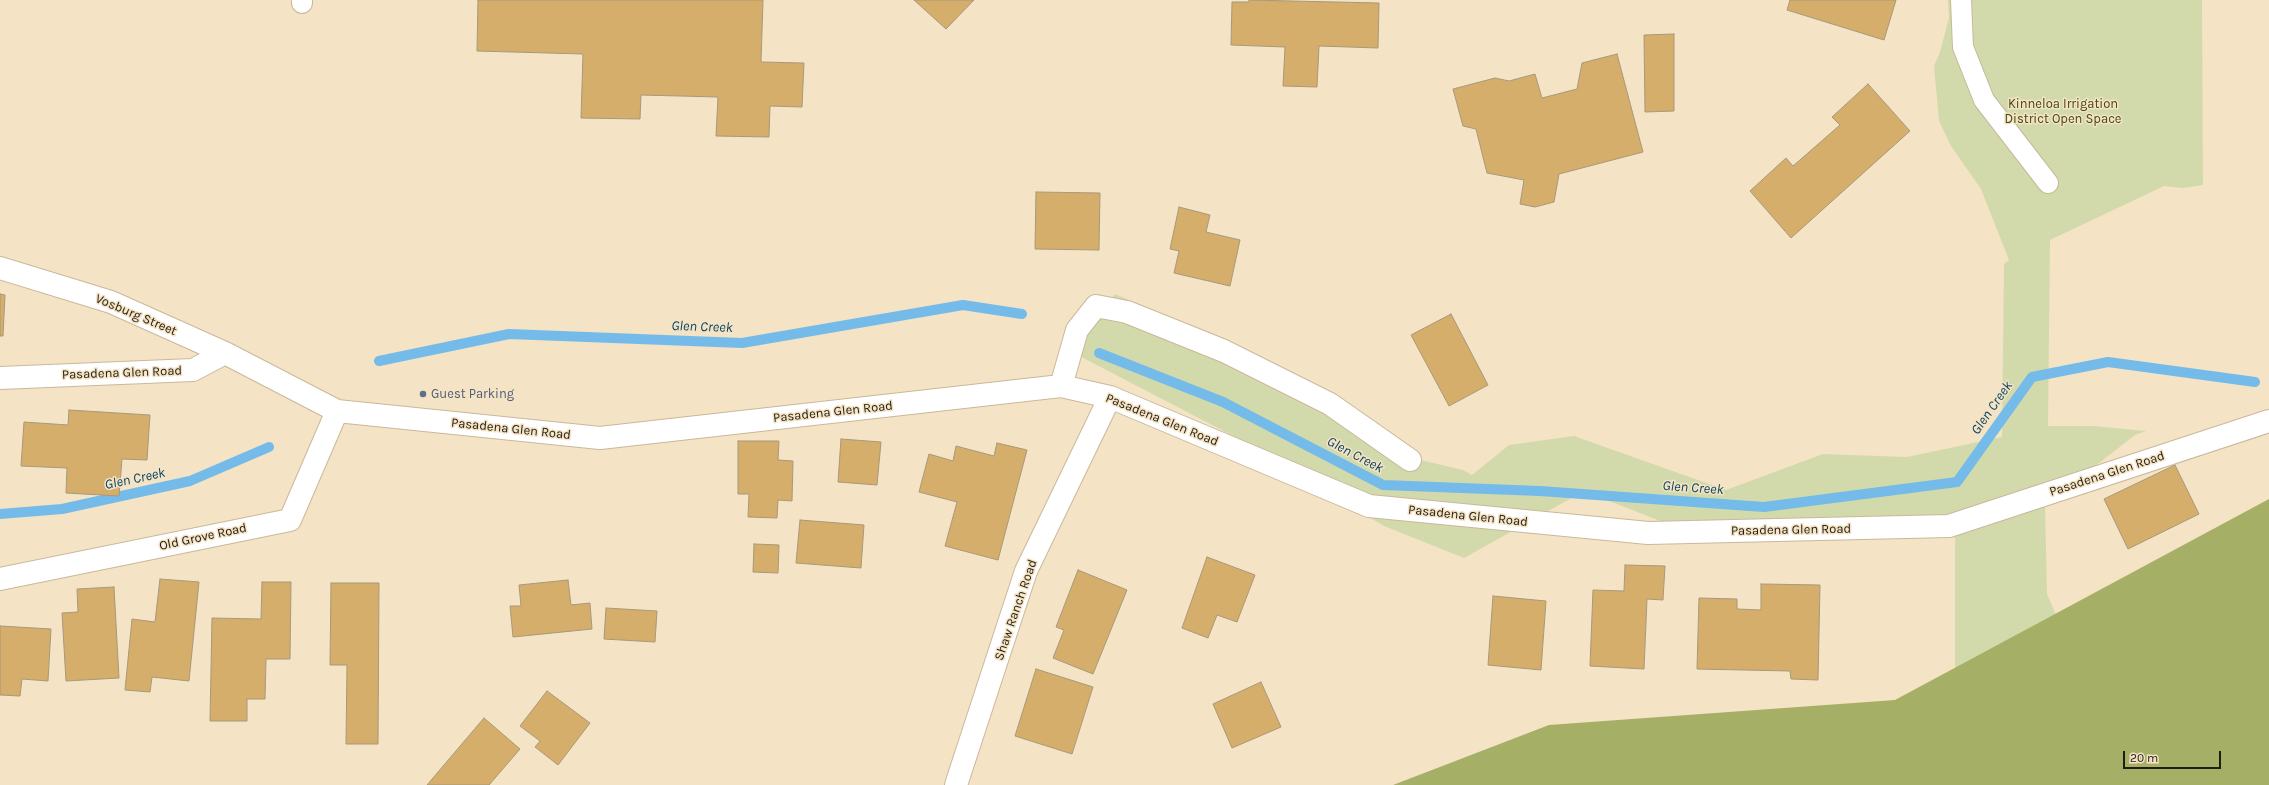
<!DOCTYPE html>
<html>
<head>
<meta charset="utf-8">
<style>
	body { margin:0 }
	#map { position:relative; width:2269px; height:785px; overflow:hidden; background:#f4e3c4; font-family:Karla,sans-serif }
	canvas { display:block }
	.scale { position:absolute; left:2123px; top:751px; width:98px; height:18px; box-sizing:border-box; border:2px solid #231c11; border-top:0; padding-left:5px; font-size:12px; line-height:14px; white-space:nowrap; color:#231c11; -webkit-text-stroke:3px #f4e3c4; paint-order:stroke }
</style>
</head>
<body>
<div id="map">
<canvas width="2269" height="785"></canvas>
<div class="scale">20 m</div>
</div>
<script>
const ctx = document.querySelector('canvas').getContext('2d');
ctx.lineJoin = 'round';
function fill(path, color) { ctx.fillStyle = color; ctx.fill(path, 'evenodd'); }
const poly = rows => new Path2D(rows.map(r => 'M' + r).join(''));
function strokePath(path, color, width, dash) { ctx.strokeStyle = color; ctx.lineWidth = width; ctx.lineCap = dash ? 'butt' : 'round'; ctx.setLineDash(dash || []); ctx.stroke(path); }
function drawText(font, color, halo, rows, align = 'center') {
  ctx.font = font + ' Karla,sans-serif'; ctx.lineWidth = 3; ctx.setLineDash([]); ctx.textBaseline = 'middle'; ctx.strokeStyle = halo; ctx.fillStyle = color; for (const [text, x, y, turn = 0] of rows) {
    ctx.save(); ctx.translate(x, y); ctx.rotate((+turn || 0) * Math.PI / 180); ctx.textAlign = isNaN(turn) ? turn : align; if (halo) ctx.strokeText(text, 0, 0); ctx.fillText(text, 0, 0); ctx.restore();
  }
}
fill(poly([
	[1948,0,2202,0,2203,185,2183,188,2164,186,2050,240,2048,426,2092,426,2146,431,2135,435,2045,505,2047,594,2091,697,2269,785,1955,684,1955,516,1777,529,1716,543,1584,491,1464,558,1384,526,1239,439,1066,349,1115,294,1261,357,1284,379,1395,454,1463,470,1472,475,1509,445,1574,436,1726,490,1823,454,1907,457,2002,437,2004,264,2009,260,1981,189,1951,146,1939,121,1934,66,1940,52,1949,18]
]), '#d2daac');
fill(poly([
	[2269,499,2269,785,1393,785,1549,725,1895,700]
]), '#a6af66');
strokePath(poly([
	[1099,353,1223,402,1383,485,1540,491,1764,507,1957,482,2032,377,2108,362,2255,382],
	[379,361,509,334,742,343,963,305,1022,314],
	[0,514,62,509,190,481,269,447]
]), '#74bbe9', 10);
const building = poly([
	[478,0,763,0,761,62,804,63,802,107,770,106,769,137,716,136,718,97,641,95,640,119,581,118,583,54,477,51,478,0],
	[914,0,974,0,946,29,914,0],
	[1249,0,1379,3,1378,48,1319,46,1317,87,1283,86,1285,47,1231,45,1232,2,1249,2,1249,0],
	[1790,0,1896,0,1884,40,1787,10,1790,0],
	[1674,34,1674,111,1645,112,1644,35,1674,34],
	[1617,54,1643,152,1559,174,1554,202,1535,207,1520,204,1524,180,1487,173,1476,129,1463,126,1453,89,1495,78,1509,81,1535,74,1542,98,1577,89,1582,63,1617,54],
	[1868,84,1910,131,1791,238,1750,191,1786,158,1793,166,1840,125,1832,117,1868,84],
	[1036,192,1100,193,1099,250,1035,249,1036,192],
	[1179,207,1210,215,1206,232,1240,240,1230,286,1174,273,1179,251,1170,249,1179,207],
	[0,294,5,295,3,336,0,336,0,294],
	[1451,314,1488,385,1449,406,1411,335,1451,314],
	[69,410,150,415,147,460,122,459,119,496,66,493,67,468,21,466,24,422,68,425,69,410],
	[841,439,881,442,877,485,838,482,841,439],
	[738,441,779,441,778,460,793,461,792,501,778,500,777,518,748,517,749,494,738,494,738,441],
	[997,443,1027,450,998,560,945,546,957,502,919,492,929,454,953,461,956,446,994,456,997,443],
	[2175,465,2199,514,2128,549,2104,499,2175,465],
	[800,520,864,525,861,568,796,563,800,520],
	[754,544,779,545,778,573,753,572,754,544],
	[1207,557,1255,575,1237,622,1217,615,1208,638,1182,628,1207,557],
	[1625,565,1665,566,1663,600,1647,599,1644,669,1590,666,1593,590,1624,591,1625,565],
	[1078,570,1127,590,1093,674,1053,658,1064,630,1056,627,1078,570],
	[160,579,199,582,189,681,152,677,150,692,125,690,132,619,155,622,160,579],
	[568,580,571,605,590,603,592,629,513,637,510,606,521,606,519,585,568,580],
	[262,582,291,582,290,659,266,659,265,699,247,699,247,721,210,721,212,618,261,619,262,582],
	[331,583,379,583,378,744,346,744,347,665,330,665,331,583],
	[1761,584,1820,585,1818,680,1791,679,1790,671,1697,669,1699,598,1737,599,1737,609,1761,610,1761,584],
	[114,587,119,678,66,681,62,613,78,612,77,589,114,587],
	[1493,596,1546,601,1541,670,1488,665,1493,596],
	[606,608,657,611,655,642,604,639,606,608],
	[0,626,51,629,48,681,22,679,20,696,0,695,0,626],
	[1036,669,1093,687,1072,754,1015,736,1036,669],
	[1261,682,1281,727,1232,748,1213,704,1261,682],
	[547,691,590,723,558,765,535,747,540,741,520,726,547,691],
	[484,718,520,749,489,785,427,785,484,718]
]);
fill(building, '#d4ae6a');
strokePath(building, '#a8987b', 1);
const service = poly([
	[1961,0,1963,47,1984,100,2048,183],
	[302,3,302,0]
]);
const minor = poly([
	[0,268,111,302,225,353],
	[0,378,193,370,225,353,337,411,600,438,1061,386,1110,397,1369,506,1648,533,1949,526,2269,421],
	[1061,386,1077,330,1096,306,1127,312,1224,351,1330,404,1410,460],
	[0,579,290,520,337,411],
	[956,785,1026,571,1110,397]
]);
strokePath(service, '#cab89b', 22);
strokePath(minor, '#cab89b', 24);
strokePath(service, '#fff', 20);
strokePath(minor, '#fff', 22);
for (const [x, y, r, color] of [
	[423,394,4,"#5c6f8a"]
]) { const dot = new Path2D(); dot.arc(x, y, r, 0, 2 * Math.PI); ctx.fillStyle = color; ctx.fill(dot); strokePath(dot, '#f4e3c4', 1.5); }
drawText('13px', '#434911', '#f4e3c4', [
	["Kinneloa Irrigation",2063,104],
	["District Open Space",2063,119]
]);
drawText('13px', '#231c11', '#f4e3c4', [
	["Vosburg Street",136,315,23],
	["Pasadena Glen Road",122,373,-2],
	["Pasadena Glen Road",833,412,-6],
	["Pasadena Glen Road",1162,420,22],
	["Pasadena Glen Road",511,429,6],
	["Pasadena Glen Road",2107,474,-18],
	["Pasadena Glen Road",1468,516,6],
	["Pasadena Glen Road",1791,530,-1],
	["Old Grove Road",203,537,-12],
	["Shaw Ranch Road",1016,610,-71]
]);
drawText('13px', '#4e5e75', '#f4e3c4', [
	["Guest Parking",431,394]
], 'left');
drawText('italic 14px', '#064260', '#f4e3c4', [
	["Glen Creek",702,327,2],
	["Glen Creek",1992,408,-55],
	["Glen Creek",1355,455,28],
	["Glen Creek",135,479,-12],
	["Glen Creek",1693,488,4]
]);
</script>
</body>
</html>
